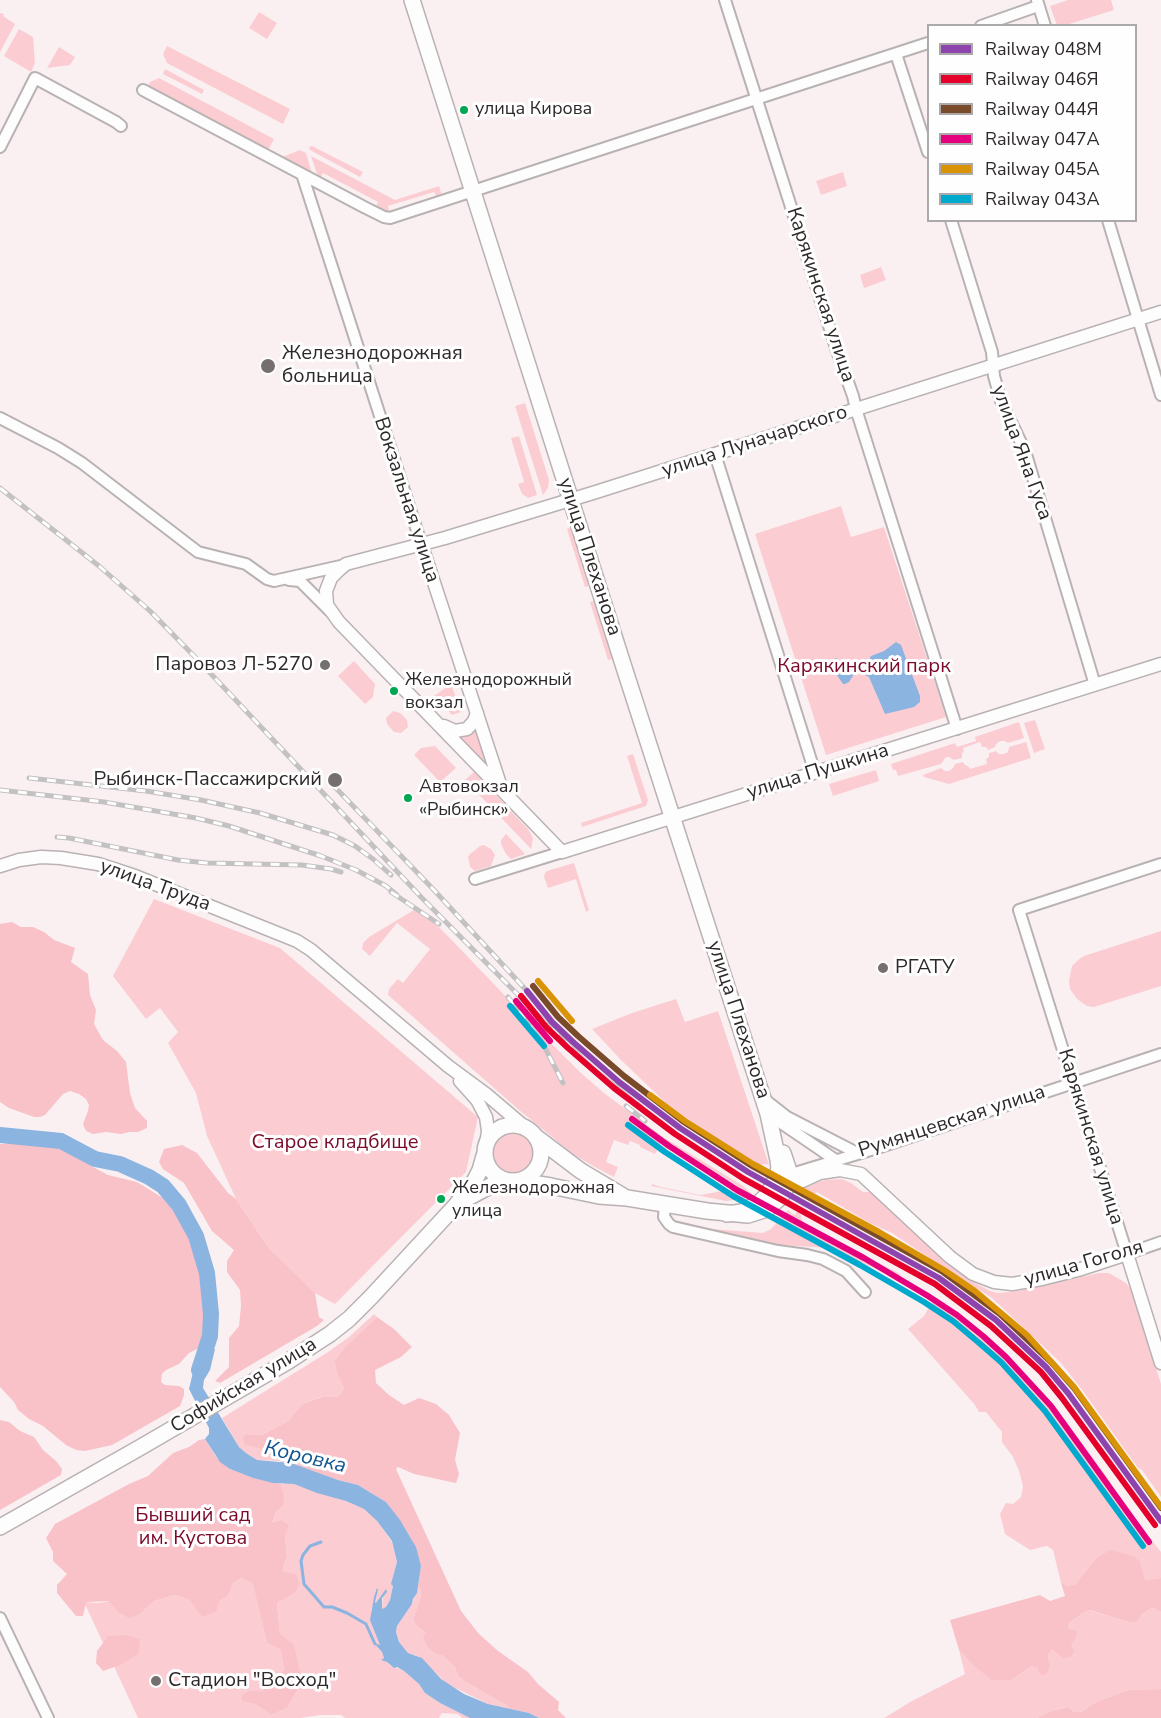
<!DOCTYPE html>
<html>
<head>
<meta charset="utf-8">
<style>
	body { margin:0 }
	#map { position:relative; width:1161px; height:1718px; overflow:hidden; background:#faf0f2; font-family:"Nunito Sans",sans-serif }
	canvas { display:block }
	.legend { position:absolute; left:927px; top:24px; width:210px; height:198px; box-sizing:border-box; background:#fefefe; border:2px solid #aba9a9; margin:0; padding:8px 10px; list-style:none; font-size:18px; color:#2e2929 }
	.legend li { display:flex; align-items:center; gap:12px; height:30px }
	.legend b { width:30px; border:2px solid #aba9a9 }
</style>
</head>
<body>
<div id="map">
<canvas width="1161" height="1718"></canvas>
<ul class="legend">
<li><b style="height:8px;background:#8e44ad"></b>Railway 048М</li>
<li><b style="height:8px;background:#e4002b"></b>Railway 046Я</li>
<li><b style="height:8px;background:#7a4b2a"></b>Railway 044Я</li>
<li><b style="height:8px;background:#e5007d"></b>Railway 047А</li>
<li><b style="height:8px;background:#d99306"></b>Railway 045А</li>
<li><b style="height:8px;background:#00a9ce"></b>Railway 043А</li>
</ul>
</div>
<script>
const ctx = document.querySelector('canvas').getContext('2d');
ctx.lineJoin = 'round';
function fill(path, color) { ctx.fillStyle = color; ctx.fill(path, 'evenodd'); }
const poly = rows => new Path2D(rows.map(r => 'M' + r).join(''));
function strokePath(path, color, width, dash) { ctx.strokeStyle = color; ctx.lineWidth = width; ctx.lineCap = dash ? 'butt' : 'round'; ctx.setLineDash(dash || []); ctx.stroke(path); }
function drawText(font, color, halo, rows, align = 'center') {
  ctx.font = font + ' "Nunito Sans",sans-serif'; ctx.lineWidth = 6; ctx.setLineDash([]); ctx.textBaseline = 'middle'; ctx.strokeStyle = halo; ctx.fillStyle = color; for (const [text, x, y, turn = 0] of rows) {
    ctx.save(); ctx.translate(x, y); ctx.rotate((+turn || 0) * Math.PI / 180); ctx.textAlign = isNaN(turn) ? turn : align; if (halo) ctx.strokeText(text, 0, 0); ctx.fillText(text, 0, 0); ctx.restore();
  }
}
fill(poly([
	[1068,0,1111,0,1114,10,1066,25,1057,25,1050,6],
	[259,12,277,23,267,39,249,28],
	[0,13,4,14,3,16,15,24,0,52],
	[19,29,33,37,35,63,31,72,4,56],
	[167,46,290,109,283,124,167,63,163,54],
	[59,47,75,57,70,65,47,68],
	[165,69,204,90,202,94,163,74],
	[159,78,274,139,267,152,147,89,150,82],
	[312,146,363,172,360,177,310,150,309,147],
	[300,150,306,153,313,177,280,158],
	[311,156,395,200,439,186,442,196,437,197,434,192,388,206,390,213,386,213,375,209,378,202,323,173,319,180],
	[843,172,847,186,821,195,816,181],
	[881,267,886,280,864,288,860,275],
	[525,403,549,480,548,488,543,495,515,406],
	[519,436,537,495,528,498,522,494,518,484,524,482,511,438],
	[841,506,851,537,884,527,946,717,826,755,755,534],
	[571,527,589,586,585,587,567,529],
	[594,601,612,659,608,660,590,602],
	[354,661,375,684,373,697,365,704,338,676],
	[451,684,461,712,452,715,434,696],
	[393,711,400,713,407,720,408,727,401,733,394,732,387,724,386,718],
	[1035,720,1045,749,1034,753,1024,723],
	[1019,722,1024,738,1008,743,1005,741,1000,741,996,744,995,747,988,750,986,747,982,747,980,742,963,748,964,752,962,753,962,758,954,760,949,757,946,757,941,764,898,776,896,770,893,770,891,764,955,743,957,747,976,741,975,737],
	[473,729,477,730,495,779,460,739,461,736],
	[1026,742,1031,758,949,784,924,777,923,775,941,768,945,771,949,771,953,768,955,764,963,762,965,765,968,766,970,769,987,764,986,759,989,757,989,753,996,751,999,754,1004,754,1008,752,1009,747],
	[435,746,456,768,440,782,414,755,421,748],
	[633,754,648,800,646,806,582,827,581,823,642,803,627,756],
	[876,770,879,781,833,796,829,784],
	[474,772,528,829,533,838,531,849,465,780],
	[506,834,525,854,511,859,506,854,501,844,501,840],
	[484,845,491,849,495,855,491,866,475,871,470,867,468,857,470,854,480,846],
	[574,863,589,910,586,912,576,879,548,888,544,877,545,873,547,871],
	[154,899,280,948,478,1117,466,1172,335,1304,315,1293,268,1247,236,1199,207,1136,196,1093,168,1043,178,1032,160,1008,146,1019,113,976],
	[414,910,431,920,445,933,536,1028,581,1073,604,1093,663,1137,743,1186,752,1194,744,1199,726,1201,651,1186,652,1184,661,1187,700,1195,735,1189,736,1185,662,1140,655,1154,640,1147,640,1145,630,1141,628,1145,614,1140,606,1162,618,1167,614,1177,593,1166,573,1154,519,1110,388,995,389,989,398,979,403,983,430,949,397,923,370,956,362,949,363,943,369,937],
	[1161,931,1161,986,1094,1007,1087,1006,1077,999,1070,989,1069,981,1072,966,1078,960,1084,956],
	[676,999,685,1022,718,1011,769,1165,766,1164,760,1165,711,1135,667,1104,621,1060,592,1029,632,1013],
	'491 1153a21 21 0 1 1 42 0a21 21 0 1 1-42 0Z',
	[842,1179,851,1183,863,1192,870,1192,946,1263,970,1280,990,1291,998,1293,1018,1291,1099,1273,1109,1273,1126,1283,1132,1291,1161,1384,1161,1497,1142,1470,1138,1468,1083,1391,1061,1363,992,1298,944,1268,892,1233,868,1222,817,1192,806,1199,804,1198,806,1193,803,1188,805,1185,826,1180],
	[788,1210,791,1213,795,1215,798,1210,800,1211,802,1222,832,1237,841,1244,900,1274,902,1279,927,1292,957,1314,1008,1357,1066,1421,1106,1476,1120,1499,1161,1552,1161,1578,1145,1582,1096,1559,1075,1584,1068,1586,1061,1583,1053,1550,1047,1546,1030,1550,1005,1534,1000,1514,1006,1503,1013,1504,1021,1497,1023,1486,1019,1471,1013,1457,1002,1442,1002,1432,986,1412,979,1412,975,1405,908,1329,924,1316,932,1302,926,1293,899,1279,827,1248,767,1244,675,1222,675,1220,712,1229,763,1233,771,1229],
	[374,1314,377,1317,346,1346,334,1361,338,1376,344,1388,338,1397,321,1397,302,1404,288,1421,262,1435,246,1434,242,1437,246,1445,261,1449,270,1444,298,1460,300,1467,279,1461,257,1460,246,1453,239,1447,222,1418,328,1352,349,1337],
	[291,1483,346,1501,364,1509,377,1521,392,1542,397,1562,392,1584,393,1586,390,1600,386,1607,382,1610,383,1594,377,1604,375,1602,378,1589,371,1611,372,1622,380,1645,377,1645,375,1642,382,1652,384,1658,382,1659,387,1662,390,1665,404,1671,419,1684,425,1693,440,1703,470,1718,462,1718,458,1714,442,1713,439,1718,345,1718,341,1715,321,1715,300,1718,138,1718,104,1645,109,1636,103,1643,85,1604,85,1602,98,1603,110,1601,118,1612,140,1614,154,1601,175,1595,190,1600,219,1601,228,1596,233,1583,241,1578,254,1583,267,1643,281,1650,284,1672,262,1691,248,1691,243,1702,255,1704,271,1715,287,1708,302,1682,280,1634,277,1603,295,1593,296,1574,284,1573,283,1566,287,1557,285,1535,272,1523,276,1511,284,1496,281,1484],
	[418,1587,421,1590,420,1600,413,1619,415,1624,426,1633,436,1654,443,1656,455,1667,458,1676,464,1681,506,1705,510,1709,488,1704,447,1684,418,1656,408,1653,400,1645,396,1632,397,1626,412,1604],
	[1154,1606,1161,1612,1161,1689,1128,1690,1096,1702,1081,1712,1074,1712,1069,1707,1051,1711,1037,1718,884,1718,912,1701,965,1674,959,1650,973,1665,1011,1680,1032,1666,1038,1668,1052,1649,1071,1646,1072,1630,1068,1627,1069,1623,1083,1613,1089,1610,1131,1623,1138,1621,1143,1613]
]), '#fbcdd2');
fill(poly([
	[12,922,21,927,33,927,44,932,54,940,75,948,71,962,88,974,90,995,96,1010,94,1024,103,1040,117,1051,126,1062,130,1093,135,1108,147,1121,147,1128,138,1132,129,1132,121,1134,106,1132,93,1134,86,1131,83,1124,88,1111,89,1105,86,1099,79,1094,70,1091,63,1094,45,1115,40,1117,34,1117,9,1108,0,1102,0,924],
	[16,1143,52,1147,65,1150,85,1159,91,1166,108,1175,137,1182,166,1200,187,1231,197,1256,204,1282,207,1326,201,1347,189,1353,179,1364,166,1370,162,1374,161,1382,165,1385,179,1386,184,1389,184,1395,180,1406,112,1445,85,1451,76,1450,66,1445,43,1426,29,1419,18,1410,14,1402,0,1387,0,1144],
	[182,1145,197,1153,228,1193,236,1199,268,1247,315,1293,319,1317,324,1320,317,1326,220,1383,215,1381,229,1367,229,1338,239,1326,241,1306,240,1290,227,1272,227,1261,234,1250,212,1231,184,1183,163,1169,159,1162,164,1149],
	[377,1317,394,1329,412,1347,401,1357,375,1370,376,1383,389,1395,404,1405,419,1398,436,1404,449,1415,460,1433,455,1460,459,1474,456,1483,414,1474,398,1467,396,1469,461,1611,479,1634,498,1651,528,1672,538,1684,559,1702,558,1710,566,1718,539,1718,529,1713,510,1709,506,1705,464,1681,458,1676,455,1667,443,1656,436,1654,427,1646,423,1638,426,1633,415,1624,413,1619,420,1600,421,1590,418,1587,421,1566,411,1538,386,1502,358,1485,338,1480,300,1467,298,1460,270,1444,261,1449,245,1445,242,1437,246,1434,262,1435,288,1421,302,1404,322,1397,338,1397,344,1388,338,1376,334,1361,346,1346],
	[0,1420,9,1422,20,1431,34,1437,43,1450,56,1461,62,1469,61,1475,0,1510],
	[205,1439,216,1457,230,1469,253,1478,281,1484,284,1496,283,1505,276,1511,272,1523,281,1520,289,1525,285,1535,287,1557,283,1566,284,1572,296,1574,299,1584,295,1593,277,1603,280,1634,294,1645,302,1682,287,1708,271,1715,255,1704,243,1702,241,1697,248,1691,262,1691,284,1671,281,1650,267,1643,253,1583,241,1578,233,1583,228,1596,219,1601,216,1612,202,1617,190,1600,175,1595,154,1601,140,1614,129,1618,118,1612,109,1601,86,1602,83,1616,76,1616,57,1593,57,1585,67,1574,53,1561,53,1552,46,1538,55,1524,129,1484,148,1476,173,1453,189,1447,199,1440],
	[1110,1550,1134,1556,1140,1562,1145,1581,1161,1578,1161,1612,1153,1607,1143,1613,1138,1621,1131,1623,1090,1610,1083,1613,1069,1623,1068,1627,1072,1630,1076,1630,1077,1635,1071,1645,1074,1651,1071,1657,1063,1658,1052,1649,1047,1656,1050,1666,1046,1674,1040,1675,1038,1668,1032,1666,1011,1680,992,1680,973,1665,959,1650,950,1620,1040,1595,1050,1601,1065,1596,1061,1583,1068,1586,1075,1584,1096,1559],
	[125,1635,140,1639,138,1654,120,1665,103,1671,96,1663,97,1651,108,1636],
	[1161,1689,1161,1718,1037,1718,1051,1711,1069,1707,1074,1712,1081,1712,1096,1702,1128,1690]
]), '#f9c1c8');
fill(poly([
	[896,642,901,645,920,696,920,702,914,707,885,714,869,677,861,673,854,674,849,682,845,684,843,684,830,665,831,661,836,658,842,661,846,671,862,670,865,668,871,656,884,651],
	[215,1349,210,1370,204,1380,203,1388,239,1447,246,1453,257,1460,291,1463,338,1480,358,1485,386,1502,400,1520,416,1547,421,1566,417,1593,413,1599,412,1604,397,1626,396,1632,399,1642,408,1653,422,1658,441,1679,464,1694,488,1704,529,1713,539,1718,470,1718,440,1703,425,1693,419,1684,404,1671,397,1667,394,1668,387,1662,381,1660,384,1658,382,1652,374,1643,380,1645,370,1620,374,1597,377,1588,378,1590,375,1602,376,1603,386,1589,387,1592,382,1598,382,1609,386,1607,390,1600,393,1586,391,1584,397,1562,392,1541,377,1521,364,1509,346,1501,317,1493,294,1484,273,1483,253,1478,230,1469,220,1462,205,1439,209,1434,209,1428,189,1389,198,1351]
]), '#8bb4e0');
strokePath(poly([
	[321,1542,310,1546,303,1555,301,1561,304,1584,324,1607,332,1607,347,1613,366,1624,375,1644]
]), '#8bb4e0', 3);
strokePath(poly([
	[0,1135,61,1141,95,1159,120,1164,149,1177,163,1186,179,1205,196,1236,207,1273,211,1314,210,1336,199,1370]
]), '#8bb4e0', 16);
const minor = poly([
	[725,0,837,351,853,396,856,409,957,729],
	[1037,0,1045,26],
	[981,26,1038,6],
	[896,54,928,152],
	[143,90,364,207,384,217,390,218,928,43],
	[0,147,35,78,116,122,121,126],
	[302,174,421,543],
	[951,220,992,352,994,376,1001,401,1025,451,1095,685],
	[1108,220,1161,395],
	[0,418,58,448,82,463,198,552,246,564,267,579,274,581,345,565],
	[715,454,815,773],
	[289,580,300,581,330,611],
	[1161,864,1019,910,1127,1254,1161,1242],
	[475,879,562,852],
	[764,1099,787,1117,857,1153],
	[768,1114,837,1161],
	[785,1176,874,1149,1161,1054],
	[665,1204,664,1217,669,1224,673,1227,778,1251,807,1255,823,1259,846,1271,865,1292],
	[0,1618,48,1718]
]);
const tertiary = poly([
	[1161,312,596,492,445,538,346,564,339,570,331,578,326,591,327,605,339,622,562,852,1161,664],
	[421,543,501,787],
	[444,726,455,731,467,729,474,721,477,713],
	[0,866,19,860,41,857,61,858,98,864,135,876,297,941,311,950,448,1066,486,1094,526,1128],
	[460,1081,477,1100,486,1117,488,1131,486,1146],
	[787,1188,820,1173,840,1170,861,1174,950,1257,973,1274,994,1282,1012,1284,1042,1279,1078,1270,1127,1254,1161,1363]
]);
const secondary = poly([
	[412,0,621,658,768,1114,778,1160,779,1168,776,1179,768,1194,759,1203,742,1212,727,1214],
	'485 1153a28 28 0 1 1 56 0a28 28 0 1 1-56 0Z',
	[536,1137,581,1171,623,1196],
	[519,1181,551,1186,599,1196,627,1198,707,1211,748,1215,767,1209,781,1197,789,1181,790,1174,783,1153],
	[462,1201,492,1185,509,1181],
	[0,1527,141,1447,287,1362,330,1334,349,1319,371,1297,457,1204,475,1180,480,1170,484,1156]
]);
strokePath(minor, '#b9b2b3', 14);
strokePath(tertiary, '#b9b2b3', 15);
strokePath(secondary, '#b9b2b3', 18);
strokePath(minor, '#fefdfd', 10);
strokePath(tertiary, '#fefdfd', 12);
strokePath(secondary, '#fefdfd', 15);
const rail = poly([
	[0,488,99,566,150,611,197,659,422,898,550,1027,592,1068,641,1107],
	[29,778,146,791,201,800,260,813,333,835,355,846,373,859,391,875],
	[331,783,433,889,527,991],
	[0,790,104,802,196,818,229,826,321,856,356,870,386,886,397,895],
	[57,837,69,838,178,860,207,863,302,865,331,869,341,872],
	[391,892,439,924],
	[508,997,542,1042,563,1083],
	[626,1106,645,1121]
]);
strokePath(rail, '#c4c1c2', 5);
strokePath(rail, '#fefefe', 3, [9]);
strokePath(poly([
	[527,991,552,1022,573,1042,619,1082,680,1128,748,1172,939,1278,996,1320,1046,1367,1068,1393,1161,1521]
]), '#8e44ad', 6);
strokePath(poly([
	[521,996,546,1027,568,1048,614,1088,675,1134,744,1179,935,1284,991,1326,1041,1372,1062,1398,1155,1525]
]), '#e4002b', 6);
strokePath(poly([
	[533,986,558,1017,578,1036,624,1076,684,1122,752,1166,943,1272,1000,1314,1051,1362,1074,1388,1161,1508]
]), '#7a4b2a', 6);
strokePath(poly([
	[516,1001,550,1041],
	[632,1119,669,1146,737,1190,864,1258,928,1296,957,1315,983,1336,1006,1357,1051,1406,1149,1542]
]), '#e5007d', 6);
strokePath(poly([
	[538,981,572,1021],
	[650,1095,685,1121,753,1164,879,1232,944,1270,975,1291,1027,1335,1074,1387,1161,1507]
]), '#d99306', 6);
strokePath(poly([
	[510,1006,544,1046],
	[628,1125,665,1152,733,1196,860,1265,924,1302,953,1321,978,1342,1001,1362,1045,1411,1143,1546]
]), '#00a9ce', 6);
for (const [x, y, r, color] of [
	[464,110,5,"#00a651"],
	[268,366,8,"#756f6f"],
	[325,665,6,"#756f6f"],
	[394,691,5,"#00a651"],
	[335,780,8,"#756f6f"],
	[408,798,5,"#00a651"],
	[883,968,6,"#756f6f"],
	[441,1199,5,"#00a651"],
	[156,1681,6,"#756f6f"]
]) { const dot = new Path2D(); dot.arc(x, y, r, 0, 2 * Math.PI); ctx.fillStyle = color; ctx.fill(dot); strokePath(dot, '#fefefe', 2); }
drawText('18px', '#2e2929', '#fefefe', [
	["улица Кирова",475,110],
	["Железнодорожный",405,681],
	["вокзал",405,704],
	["Автовокзал",419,788],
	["«Рыбинск»",419,811],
	["Железнодорожная",452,1189],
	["улица",452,1212]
], 'left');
drawText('20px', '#2e2929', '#fefefe', [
	["Карякинская улица",820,295,72],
	["улица Луначарского",755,442,-18],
	["улица Яна Гуса",1021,453,70],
	["Вокзальная улица",406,500,72],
	["улица Плеханова",589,557,72],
	["улица Пушкина",818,772,-17],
	["улица Труда",155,886,20],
	["улица Плеханова",738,1020,72],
	["Румянцевская улица",952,1122,-18],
	["Карякинская улица",1090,1137,73],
	["улица Гоголя",1084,1264,-16],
	["Софийская улица",244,1386,-31]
]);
drawText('20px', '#2e2929', '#fefefe', [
	["Железнодорожная",282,354],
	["больница",282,377],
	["Паровоз Л-5270",313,665,"right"],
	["Рыбинск-Пассажирский",322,780,"right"],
	["РГАТУ",895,968],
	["Стадион \"Восход\"",168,1681]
], 'left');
drawText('20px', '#7b092a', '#fefefe', [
	["Карякинский парк",864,667],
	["Старое кладбище",335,1143],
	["Бывший сад",193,1516],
	["им. Кустова",193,1539]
]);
drawText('italic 21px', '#11558f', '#fefefe', [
	["Коровка",305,1458,13]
]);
</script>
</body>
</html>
